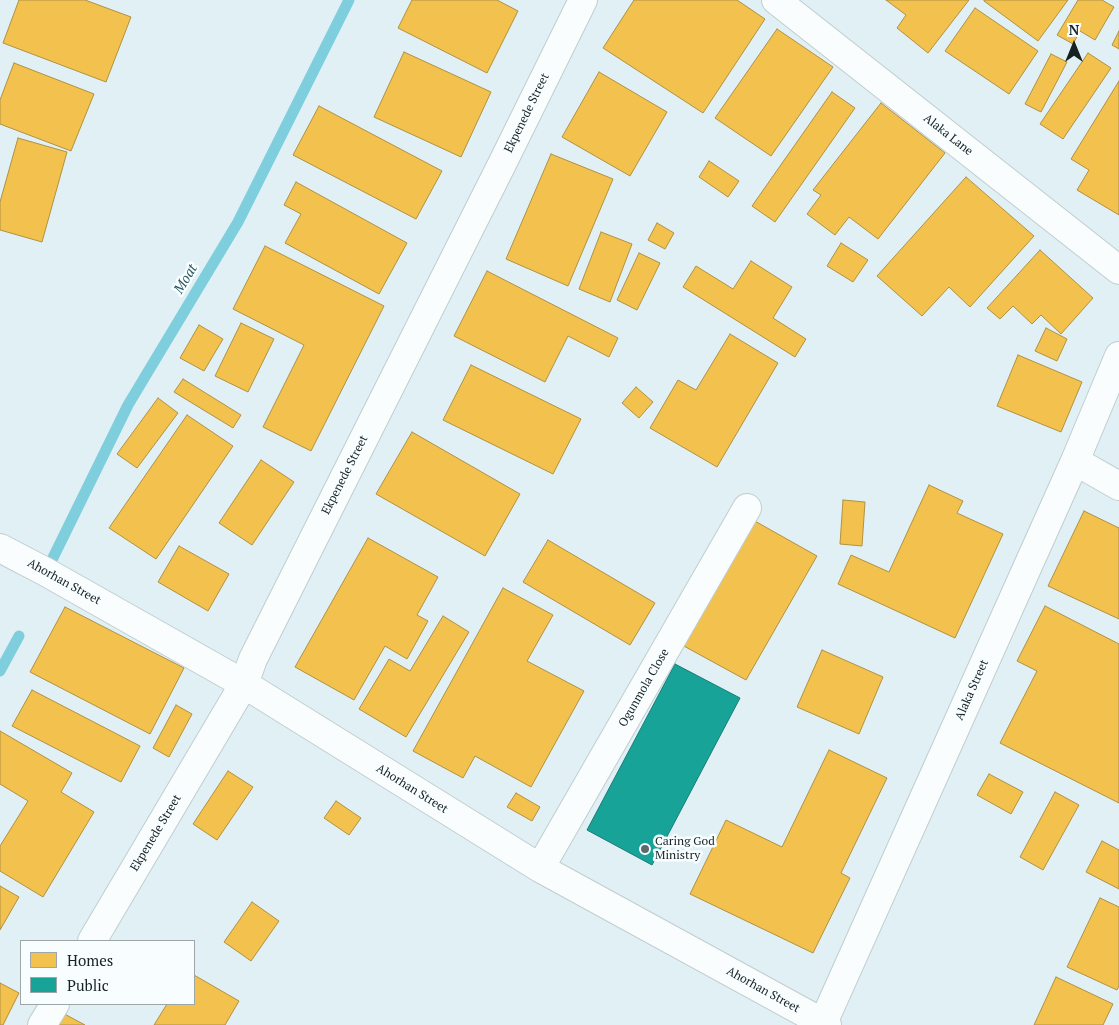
<!DOCTYPE html>
<html>
<head>
<meta charset="utf-8">
<style>
	body { margin:0 }
	#map { position:relative; width:1119px; height:1025px; overflow:hidden; background:#e0f0f4; font-family:"PT Serif",serif }
	canvas { display:block }
	.legend { position:absolute; left:20px; top:940px; width:175px; height:65px; box-sizing:border-box; background:#f8feff; border:1px solid #9ea6a7; margin:0; padding:6px 9px; list-style:none; font-size:15px; color:#172224 }
	.legend li { display:flex; align-items:center; gap:10px; height:25px }
	.legend b { width:25px; border:1px solid #9ea6a7 }
	.north { position:absolute; left:1049px; top:20px; width:50px; height:50px; -webkit-text-stroke:4px #f8feff; paint-order:stroke; rotate:0deg; font-size:14px; font-weight:700; line-height:20px; text-align:center; color:#172224 }
	.north::after { content:''; display:block; margin:auto; width:18px; height:22px; background:#172224; clip-path:polygon(50% 0,100% 100%,50% 72%,0 100%) }
</style>
</head>
<body>
<div id="map">
<canvas width="1119" height="1025"></canvas>
<ul class="legend">
<li><b style="height:14px;background:#f2c14e"></b>Homes</li>
<li><b style="height:14px;background:#17a398"></b>Public</li>
</ul>
<div class="north">N</div>
</div>
<script>
const ctx = document.querySelector('canvas').getContext('2d');
ctx.lineJoin = 'round';
function fill(path, color) { ctx.fillStyle = color; ctx.fill(path, 'evenodd'); }
const poly = rows => new Path2D(rows.map(r => 'M' + r).join(''));
function strokePath(path, color, width, dash) { ctx.strokeStyle = color; ctx.lineWidth = width; ctx.lineCap = dash ? 'butt' : 'round'; ctx.setLineDash(dash || []); ctx.stroke(path); }
function drawText(font, color, halo, rows, align = 'center') {
  ctx.font = font + ' "PT Serif",serif'; ctx.lineWidth = 5; ctx.setLineDash([]); ctx.textBaseline = 'middle'; ctx.strokeStyle = halo; ctx.fillStyle = color; for (const [text, x, y, turn = 0] of rows) {
    ctx.save(); ctx.translate(x, y); ctx.rotate((+turn || 0) * Math.PI / 180); ctx.textAlign = isNaN(turn) ? turn : align; if (halo) ctx.strokeText(text, 0, 0); ctx.fillText(text, 0, 0); ctx.restore();
  }
}
const homes = poly([
	[19,0,85,0,131,17,106,82,3,43,19,0],
	[412,0,497,0,518,11,487,73,398,28,412,0],
	[634,0,737,0,765,19,703,113,603,48,634,0],
	[886,0,969,0,928,53,897,28,906,15,886,0],
	[984,0,1068,0,1038,41,984,1,984,0],
	[1078,0,1102,0,1114,7,1095,40,1080,31,1073,44,1057,35,1078,0],
	[975,8,1038,51,1009,94,945,51,975,8],
	[777,29,833,67,771,156,715,118,777,29],
	[1119,31,1119,49,1112,45,1119,31],
	[404,52,491,92,461,157,374,117,404,52],
	[1088,53,1111,68,1063,139,1040,124,1088,53],
	[1051,54,1067,62,1041,112,1025,104,1051,54],
	[14,63,94,94,71,151,0,124,0,100,14,63],
	[599,72,667,112,630,176,562,137,599,72],
	[1119,81,1119,215,1077,190,1089,170,1071,159,1119,81],
	[832,92,855,108,775,222,752,206,832,92],
	[881,103,945,153,878,239,849,217,835,235,807,214,821,195,813,190,881,103],
	[319,106,442,171,416,219,293,155,319,106],
	[18,138,67,152,42,242,0,230,0,202,18,138],
	[551,154,613,179,568,286,506,259,551,154],
	[709,161,739,181,728,197,699,177,709,161],
	[966,177,1034,236,970,307,949,287,922,316,877,276,966,177],
	[296,182,407,243,379,294,285,243,301,214,284,205,296,182],
	[657,223,674,233,665,249,648,240,657,223],
	[601,232,632,244,610,302,579,289,601,232],
	[841,243,868,260,853,282,827,266,841,243],
	[265,246,384,306,311,451,263,427,304,345,233,309,265,246],
	[1040,250,1093,298,1061,334,1041,315,1032,324,1013,306,1000,319,987,308,1040,250],
	[639,253,660,263,637,310,617,300,639,253],
	[751,261,792,287,773,318,806,339,795,357,683,287,696,266,733,289,751,261],
	[487,271,618,338,609,357,568,336,545,382,454,336,487,271],
	[241,323,274,339,248,392,215,376,241,323],
	[199,325,223,339,204,371,180,358,199,325],
	[1046,328,1067,339,1057,361,1035,351,1046,328],
	[730,334,778,363,717,467,650,428,678,380,696,390,730,334],
	[1018,355,1082,382,1061,432,997,406,1018,355],
	[471,365,581,419,553,474,443,420,471,365],
	[183,379,241,415,233,428,174,392,183,379],
	[636,387,653,402,639,418,622,403,636,387],
	[158,398,178,413,137,468,117,454,158,398],
	[187,415,233,446,156,559,109,528,187,415],
	[412,432,520,494,485,556,376,494,412,432],
	[261,460,294,482,252,545,219,523,261,460],
	[929,485,963,501,957,513,1003,534,955,638,838,584,851,555,889,572,929,485],
	[843,500,865,502,862,546,840,544,843,500],
	[1084,511,1119,528,1119,619,1048,586,1084,511],
	[753,520,817,556,746,680,682,645,753,520],
	[368,538,438,577,417,615,428,621,407,659,385,646,354,700,295,667,368,538],
	[548,540,655,603,630,645,523,582,548,540],
	[179,546,229,574,208,611,158,582,179,546],
	[503,588,553,615,527,661,584,691,531,787,475,756,463,778,413,751,503,588],
	[1045,606,1119,644,1119,803,1000,743,1037,671,1017,661,1045,606],
	[65,607,184,668,150,734,30,672,65,607],
	[443,616,469,632,406,737,359,709,389,659,410,671,443,616],
	[822,650,883,677,859,734,797,707,822,650],
	[32,690,140,746,121,782,12,726,32,690],
	[176,705,192,714,169,757,153,748,176,705],
	[0,731,72,773,61,792,94,812,43,897,0,871,0,846,28,801,0,784,0,731],
	[829,750,887,778,841,873,850,878,813,953,690,894,726,820,782,847,829,750],
	[228,771,253,787,217,840,193,824,228,771],
	[989,774,1023,792,1011,814,977,795,989,774],
	[1055,792,1079,805,1043,870,1020,857,1055,792],
	[516,793,540,807,532,821,507,807,516,793],
	[336,801,361,818,349,835,324,818,336,801],
	[1102,841,1119,850,1119,889,1086,872,1102,841],
	[0,886,19,897,0,930,0,886],
	[1100,898,1119,907,1119,986,1117,990,1067,967,1100,898],
	[252,902,279,921,251,961,224,942,252,902],
	[194,975,239,1001,225,1025,154,1025,167,1004,194,1004,194,975],
	[1056,977,1113,1004,1103,1025,1034,1025,1056,977],
	[0,983,19,993,3,1025,0,1025,0,983],
	[57,1010,85,1025,49,1025,57,1010]
]);
fill(homes, '#f2c14e');
strokePath(homes, '#b09141', 1);
const public = poly([
	[675,664,740,698,652,865,587,830,675,664]
]);
fill(public, '#17a398');
strokePath(public, '#177c75', 1);
strokePath(poly([
	[46,572,128,405,238,222,349,0],
	[0,671,19,636]
]), '#7fcedd', 11);
const minor = poly([
	[776,0,1119,270],
	[1075,461,1119,486],
	[0,548,46,572,244,684,540,868,827,1025],
	[540,868,747,508],
	[92,941,244,684,253,659,501,166,583,0],
	[823,1023,1075,461,1119,356],
	[42,1025,55,1004]
]);
strokePath(minor, '#c0cdd0', 30);
strokePath(minor, '#fafdfd', 28);
for (const [x, y, r, color] of [
	[645,849,5,"#5d6a6d"]
]) { const dot = new Path2D(); dot.arc(x, y, r, 0, 2 * Math.PI); ctx.fillStyle = color; ctx.fill(dot); strokePath(dot, '#f8feff', 2); }
drawText('12px', '#172224', '#f8feff', [
	["Ekpenede Street",527,113,-64],
	["Alaka Lane",948,135,38],
	["Ekpenede Street",345,475,-63],
	["Ahorhan Street",64,582,29],
	["Ogunmola Close",644,688,-60],
	["Alaka Street",972,690,-66],
	["Ahorhan Street",412,789,32],
	["Ekpenede Street",156,833,-59],
	["Ahorhan Street",763,990,29]
]);
drawText('12px', '#172224', '#f8feff', [
	["Caring God",655,842],
	["Ministry",655,856]
], 'left');
drawText('italic 14px', '#28565e', '#f8feff', [
	["Moat",186,279,-59]
]);
</script>
</body>
</html>
